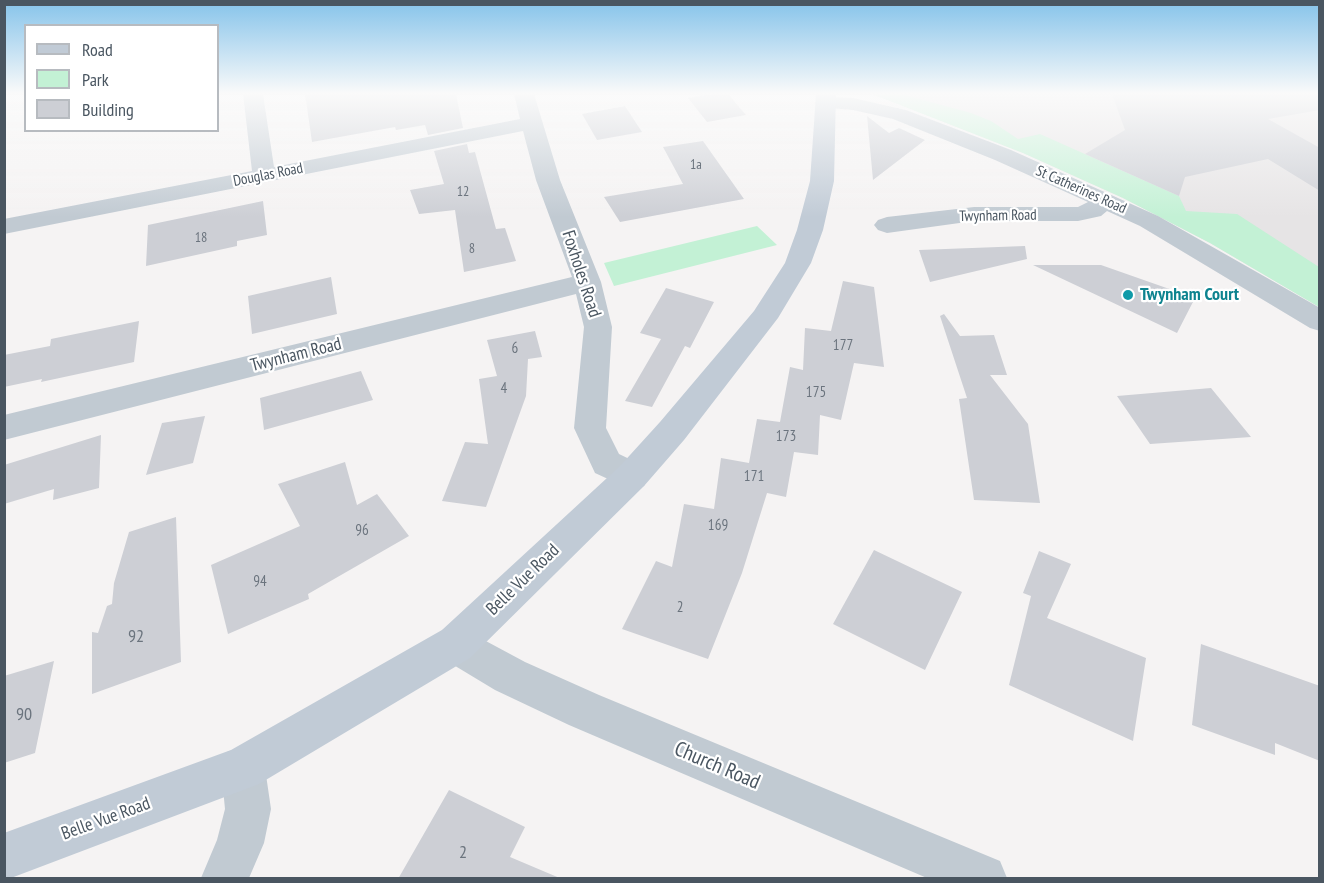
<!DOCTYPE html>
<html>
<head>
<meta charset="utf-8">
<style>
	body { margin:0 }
	#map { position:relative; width:1324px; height:883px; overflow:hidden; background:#f5f3f3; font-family:"PT Sans Narrow",sans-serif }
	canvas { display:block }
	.frame { position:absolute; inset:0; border:6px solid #4a5661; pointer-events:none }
	.legend { position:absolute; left:24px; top:24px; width:195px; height:108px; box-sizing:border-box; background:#fff; border:2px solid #b7bbc0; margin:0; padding:8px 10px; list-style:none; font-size:18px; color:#4a5661 }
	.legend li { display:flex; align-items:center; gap:12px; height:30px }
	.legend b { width:30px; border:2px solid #b7bbc0 }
</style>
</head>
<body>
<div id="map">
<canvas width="1324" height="883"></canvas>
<div class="frame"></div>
<ul class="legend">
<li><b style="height:8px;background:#c1cbd6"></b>Road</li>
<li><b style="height:16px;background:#c3f1d5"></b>Park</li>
<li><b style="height:16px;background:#cdcfd5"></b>Building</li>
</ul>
</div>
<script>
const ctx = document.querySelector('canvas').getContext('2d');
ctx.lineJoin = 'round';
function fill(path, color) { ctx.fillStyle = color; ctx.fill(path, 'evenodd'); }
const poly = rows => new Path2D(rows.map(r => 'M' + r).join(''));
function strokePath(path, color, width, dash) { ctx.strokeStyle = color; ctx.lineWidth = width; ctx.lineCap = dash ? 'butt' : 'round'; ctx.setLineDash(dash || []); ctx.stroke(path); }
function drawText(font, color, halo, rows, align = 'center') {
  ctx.font = font + ' "PT Sans Narrow",sans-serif'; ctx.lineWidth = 4.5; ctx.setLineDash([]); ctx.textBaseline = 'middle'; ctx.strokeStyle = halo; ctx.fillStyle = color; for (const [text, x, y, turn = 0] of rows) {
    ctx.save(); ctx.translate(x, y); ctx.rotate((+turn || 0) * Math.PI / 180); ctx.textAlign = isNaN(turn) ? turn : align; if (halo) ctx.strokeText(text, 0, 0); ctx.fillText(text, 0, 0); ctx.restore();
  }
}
fill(poly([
	[872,94,1319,94,1319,307,1210,243,1123,198,1023,153]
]), '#e6e4e5');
fill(poly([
	[872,94,901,94,971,113,991,121,1018,139,1040,134,1179,196,1186,211,1237,214,1319,267,1319,307,1210,243,1123,198,1023,153],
	[757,226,777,245,614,286,604,263]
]), '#c3f1d5');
fill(poly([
	[305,94,456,94,463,128,428,135,425,125,396,130,395,127,312,142],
	[712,94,728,94,746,115,707,122,688,98],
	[1112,94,1320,94,1320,110,1268,119,1320,148,1320,191,1268,159,1185,177,1179,196,1085,154,1125,130],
	[625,106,642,132,597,140,582,114],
	[867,116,889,133,899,128,925,140,873,180],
	[703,141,744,199,620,222,604,197,683,184,663,147],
	[467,144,469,153,475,152,496,229,505,228,516,261,464,272,455,210,419,214,410,190,444,184,434,151],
	[263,201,267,235,237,241,237,246,146,266,148,225],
	[1025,246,1027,259,930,282,919,250],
	[1033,265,1101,265,1195,298,1177,333],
	[331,277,337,314,252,334,248,296],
	[843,281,874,287,884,367,854,363,841,420,820,415,818,455,794,452,786,497,767,493,742,573,708,659,622,629,656,561,672,567,684,504,714,509,721,458,749,463,757,419,780,422,790,367,803,370,805,328,831,331],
	[666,288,714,302,690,348,685,346,652,407,625,401,661,339,640,333],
	[944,314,960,336,994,335,1007,375,990,375,1028,424,1040,503,974,500,959,399,967,398,940,316],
	[139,321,134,362,41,382,42,379,4,387,4,355,50,346,51,339],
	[535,331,542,357,528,359,526,396,486,507,442,501,465,442,488,444,479,379,497,376,487,340],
	[361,371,373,400,264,430,260,398],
	[1211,388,1251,437,1150,444,1117,396],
	[205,416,193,463,146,475,162,423],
	[101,435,99,488,53,500,54,489,4,504,4,465],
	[345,462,357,505,377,494,409,536,308,594,309,599,228,634,211,565,300,526,278,484],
	[176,517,181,662,92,694,92,632,98,633,107,606,112,604,114,583,129,532],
	[874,550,962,592,925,670,833,624],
	[1039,551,1071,564,1047,618,1146,658,1133,741,1009,685,1031,596,1023,593],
	[1201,644,1320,686,1320,761,1275,743,1275,755,1192,725],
	[54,661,35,753,4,763,4,676],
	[449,790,525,827,510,857,562,879,398,879]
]), '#cdcfd5');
fill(poly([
	[243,94,263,94,274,167,520,119,514,94,534,94,560,180,601,282,612,327,606,428,619,454,644,466,649,476,644,486,632,490,595,473,574,428,584,327,576,294,4,440,4,415,572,277,536,180,523,131,4,234,4,219,252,171,243,94],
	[825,97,853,98,906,110,1011,150,1158,216,1320,308,1320,331,1310,328,1140,226,1107,211,1101,216,1078,221,974,221,887,233,878,230,874,225,878,220,887,217,974,207,1078,207,1088,202,995,160,893,119,853,110,818,107,815,103,818,99,825,97],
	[456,625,525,662,599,695,1000,861,1007,878,927,878,569,725,495,690,442,658,436,644,442,630,456,625],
	[243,746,259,752,265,768,271,809,264,843,249,878,201,878,217,840,225,809,221,768,227,752,243,746]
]), '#c1cad2');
fill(poly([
	[816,94,836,94,834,181,823,230,811,263,778,318,684,440,644,486,470,658,259,784,11,878,4,878,4,833,231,750,442,630,620,466,660,422,754,311,785,263,797,230,810,181,816,94]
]), '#c1cbd6');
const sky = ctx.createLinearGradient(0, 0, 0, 217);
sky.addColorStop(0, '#85c3ea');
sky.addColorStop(0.43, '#fafafa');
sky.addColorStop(1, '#fafafa00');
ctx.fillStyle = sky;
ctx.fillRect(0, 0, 1324, 217);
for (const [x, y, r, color] of [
	[1128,295,6,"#0f9aa8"]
]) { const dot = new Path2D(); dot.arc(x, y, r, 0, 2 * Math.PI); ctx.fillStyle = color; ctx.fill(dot); strokePath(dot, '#fff', 2); }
drawText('14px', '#6b747e', null, [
	["1a",696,165],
	["12",463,192],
	["18",201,238],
	["8",472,249]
]);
drawText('15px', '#4a5661', '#fff', [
	["Douglas Road",268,175,-11],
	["St Catherines Road",1081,190,24],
	["Twynham Road",998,216,-1]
]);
drawText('15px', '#6b747e', null, [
	["177",843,346],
	["6",515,349],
	["4",504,389],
	["175",816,393],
	["173",786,437],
	["171",754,477],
	["169",718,526],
	["96",362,531],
	["94",260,582],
	["2",680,608]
]);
drawText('18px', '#4a5661', '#fff', [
	["Foxholes Road",581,274,72],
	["Twynham Road",296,355,-14],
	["Belle Vue Road",523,580,-44],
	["Belle Vue Road",106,819,-20]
]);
drawText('bold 18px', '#0d838f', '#fff', [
	["Twynham Court",1140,295]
], 'left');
drawText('18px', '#6b747e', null, [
	["92",136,637],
	["90",24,715],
	["2",463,853]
]);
drawText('21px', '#4a5661', '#fff', [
	["Church Road",717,766,23]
]);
</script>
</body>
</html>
